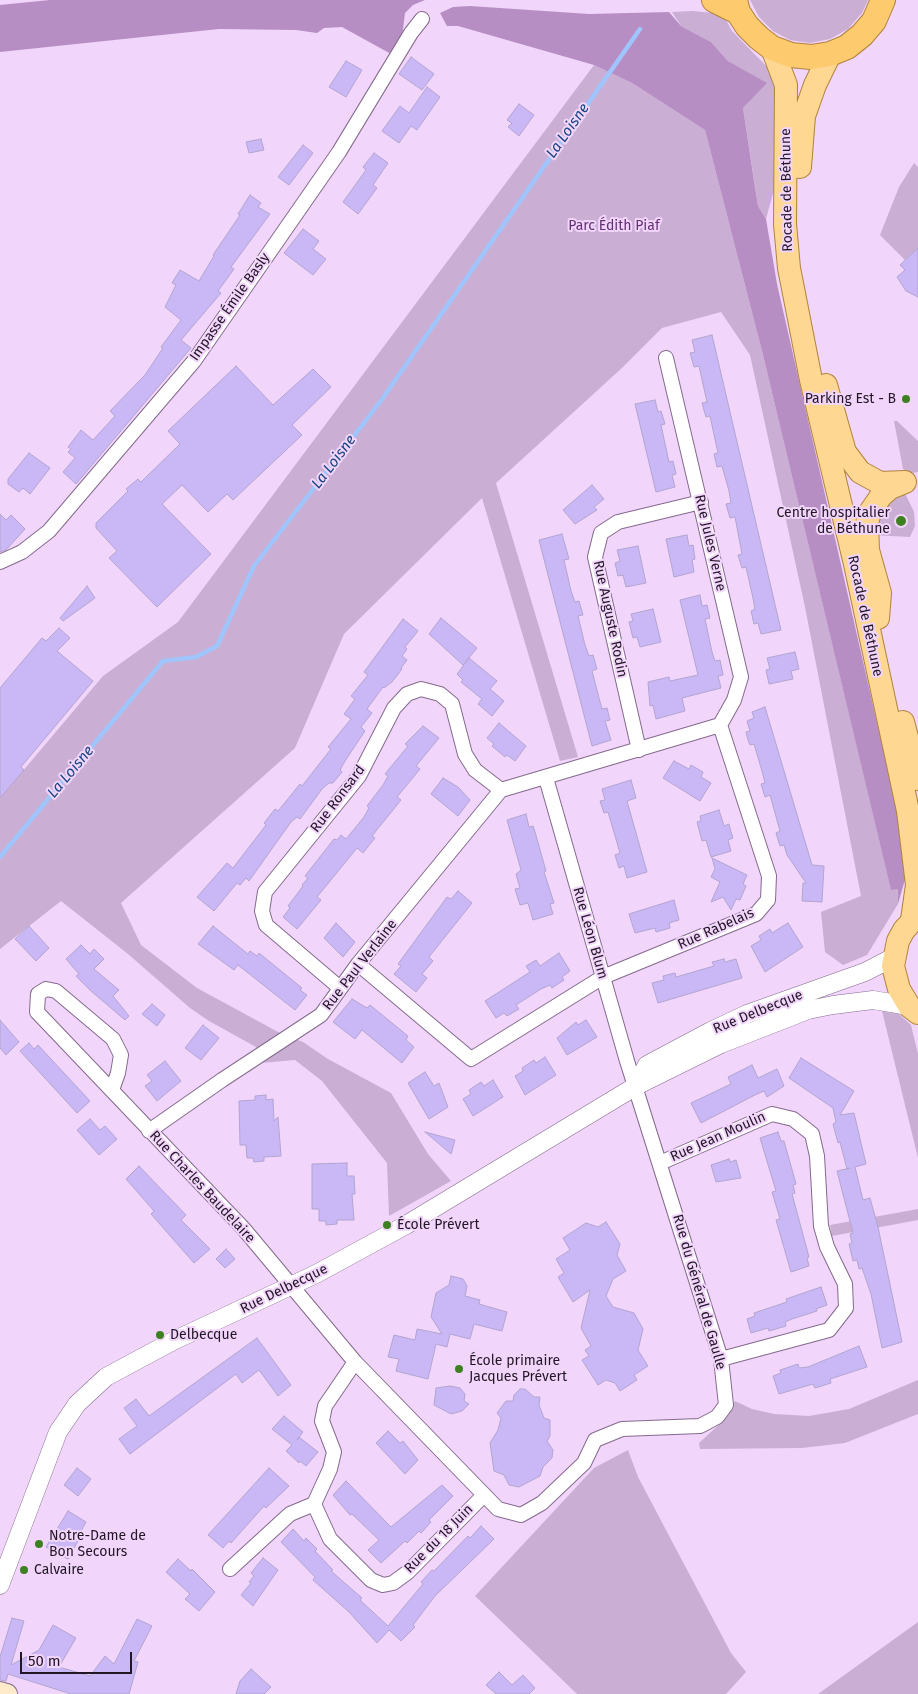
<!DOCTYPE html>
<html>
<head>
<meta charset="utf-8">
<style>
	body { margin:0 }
	#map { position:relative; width:918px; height:1694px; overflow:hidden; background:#f2d5fb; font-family:"Fira Sans",sans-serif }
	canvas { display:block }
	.scale { position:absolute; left:20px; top:1652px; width:112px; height:22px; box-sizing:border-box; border:2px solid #201624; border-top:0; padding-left:6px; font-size:15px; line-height:18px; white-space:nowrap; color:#201624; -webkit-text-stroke:4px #f2d5fb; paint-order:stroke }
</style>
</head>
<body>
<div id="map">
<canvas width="918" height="1694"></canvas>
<div class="scale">50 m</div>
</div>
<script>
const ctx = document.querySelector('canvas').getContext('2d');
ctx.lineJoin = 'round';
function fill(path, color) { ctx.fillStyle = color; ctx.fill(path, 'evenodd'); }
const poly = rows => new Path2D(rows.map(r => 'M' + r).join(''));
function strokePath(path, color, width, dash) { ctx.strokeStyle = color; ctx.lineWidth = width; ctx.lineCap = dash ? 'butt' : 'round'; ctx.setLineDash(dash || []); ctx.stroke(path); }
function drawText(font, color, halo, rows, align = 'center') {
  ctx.font = font + ' "Fira Sans",sans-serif'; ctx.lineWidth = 4; ctx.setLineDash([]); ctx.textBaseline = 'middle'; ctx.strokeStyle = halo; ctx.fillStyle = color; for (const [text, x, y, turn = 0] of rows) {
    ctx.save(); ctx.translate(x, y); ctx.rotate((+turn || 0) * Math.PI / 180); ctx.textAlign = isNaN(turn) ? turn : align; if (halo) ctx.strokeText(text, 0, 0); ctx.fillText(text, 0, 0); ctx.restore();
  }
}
fill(poly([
	[750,0,868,0,862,13,848,29,830,39,810,43,790,40,773,31,759,17],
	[692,11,713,13,726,20,732,31,771,71,774,81,777,101,775,186,766,219,758,206,743,108,766,83,728,61,711,42,681,26,672,12],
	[594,65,632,83,705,130,763,355,891,889,898,889,898,904,867,955,843,965,825,952,821,912,861,896,805,607,750,355,721,312,662,328,623,367,496,483,578,757,560,761,482,498,344,634,295,748,121,903,141,945,197,988,280,1033,303,1042,328,1059,391,1093,428,1154,451,1181,389,1216,387,1163,322,1081,295,1060,261,1063,256,1047,209,1021,190,1008,128,954,61,901,0,949,0,798,103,676,178,622],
	[914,163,918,167,918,248,905,260,880,235,899,187],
	[894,421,897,421,918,441,918,472,912,473,903,469],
	[903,489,914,512,915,526,910,537,871,535,876,514],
	[882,1011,897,1012,911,1025,918,1054,918,1158],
	[918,1209,918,1220,832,1236,830,1225],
	[918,1380,918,1414,845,1443,802,1448,700,1449,699,1443,723,1421,735,1401,752,1409,774,1414,809,1416,849,1409],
	[628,1450,638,1477,731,1653,746,1672,726,1694,577,1694,475,1596,594,1468],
	[918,1622,918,1694,818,1694]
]), '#cbaed4');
fill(poly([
	[50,0,425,0,413,5,405,13,402,37,391,54,342,27,324,28,317,33,296,30,219,29,0,52,0,5],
	[470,6,589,14,669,12,681,26,711,42,728,61,767,83,743,108,754,181,758,206,766,219,777,284,906,850,908,869,898,904,898,889,891,890,763,355,705,130,632,83,594,65,458,26,447,26,440,13,453,7]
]), '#b68ec3');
strokePath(poly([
	[0,857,163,661,196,657,217,646,254,566,380,402,640,29]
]), '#9fc5fc', 4.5);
const building = poly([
	[411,57,434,74,422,90,399,74,411,57],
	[346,61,362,70,346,97,329,87,346,61],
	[427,87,440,97,417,130,411,126,399,143,382,131,400,106,409,113,427,87],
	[519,104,534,115,519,136,508,127,512,123,507,120,519,104],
	[261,139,264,150,249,153,246,142,261,139],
	[303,145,313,153,289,185,278,177,303,145],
	[374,153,388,163,373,185,377,188,358,214,343,202,366,170,363,167,374,153],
	[250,195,261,203,258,207,270,214,231,267,234,269,218,291,221,293,181,340,191,348,76,484,63,472,75,458,68,452,71,449,68,447,81,430,93,440,115,416,110,411,145,375,163,348,161,347,181,320,165,307,176,285,172,283,180,270,199,281,214,256,213,255,240,215,238,214,250,195],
	[303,229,319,241,313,249,326,259,313,275,284,253,303,229],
	[918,248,918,297,906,291,897,277,905,270,900,265,918,248],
	[712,335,781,630,761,634,758,623,754,624,751,611,755,609,753,598,746,567,742,568,738,555,742,554,735,517,730,518,726,504,731,503,729,491,722,466,717,467,714,454,718,453,710,416,706,417,702,403,707,402,699,366,694,367,690,353,695,352,692,340,712,335],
	[236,366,273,405,313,369,331,387,292,425,302,435,233,500,227,494,208,512,182,485,162,504,211,554,157,607,109,558,117,551,96,528,96,523,128,491,126,489,138,479,141,482,180,444,168,431,236,366],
	[655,400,658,412,661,411,665,424,661,425,669,462,673,461,676,474,672,475,675,487,656,492,635,404,655,400],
	[29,453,50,468,30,494,23,488,19,492,8,484,8,479,29,453],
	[592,485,604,499,594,507,597,510,575,524,563,510,592,485],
	[0,514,6,520,11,515,25,529,6,550,0,552,0,514],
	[562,534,569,559,564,560,571,591,575,602,579,601,583,615,578,616,585,645,589,656,593,655,597,669,592,671,599,698,602,709,607,708,610,720,605,721,611,740,592,746,539,540,562,534],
	[687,535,689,546,693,545,695,559,692,560,694,572,674,577,666,539,687,535],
	[638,546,646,583,626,587,623,575,618,576,615,563,620,561,617,550,638,546],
	[87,586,95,598,63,621,60,618,87,586],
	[700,595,702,606,707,605,710,618,705,619,712,652,715,661,720,660,723,675,718,676,721,688,682,698,685,711,656,719,653,705,650,706,648,682,669,677,670,681,698,675,680,600,700,595],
	[653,609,661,642,640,647,637,637,633,638,629,622,633,621,631,614,653,609],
	[441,618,477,648,463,665,429,634,441,618],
	[403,619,418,631,405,647,407,649,402,656,407,660,401,668,402,669,392,682,384,688,383,687,367,709,372,713,361,727,365,731,345,761,340,770,342,772,333,783,329,783,322,789,300,819,297,817,291,822,249,881,246,878,240,885,237,883,214,911,197,897,227,863,233,868,266,825,264,823,275,809,278,811,300,784,302,786,331,749,328,747,351,719,344,714,355,699,351,696,368,675,364,672,403,619],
	[59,628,70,638,57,651,93,681,21,767,24,770,0,798,0,688,42,638,46,641,59,628],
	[795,652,799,669,791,671,793,679,769,684,766,670,770,669,767,658,795,652],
	[469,658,497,681,490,689,504,701,492,716,478,704,482,699,461,682,463,680,457,674,469,658],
	[765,707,812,865,824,866,822,902,802,901,803,883,806,883,787,855,784,845,780,846,776,833,780,831,770,795,765,797,761,784,765,783,762,771,754,744,750,745,748,740,746,732,750,731,747,721,754,718,752,712,765,707],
	[499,723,526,746,515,761,507,755,505,757,492,746,494,744,487,738,499,723],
	[423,726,439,738,416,766,420,769,397,797,401,800,372,836,375,838,363,853,357,848,317,897,321,900,297,929,283,917,290,908,288,906,303,886,302,885,308,878,305,876,334,839,337,840,341,835,346,839,364,817,369,808,367,806,383,785,388,776,385,774,408,746,405,744,423,726],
	[674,761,689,769,691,765,703,772,701,777,711,783,700,801,663,778,674,761],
	[443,778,458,787,470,800,458,816,431,794,443,778],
	[631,780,636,798,627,801,647,872,627,878,624,866,619,868,615,855,620,853,608,812,604,813,600,801,605,800,602,789,631,780],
	[719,810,724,826,729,824,731,832,733,838,728,840,731,851,711,857,706,840,702,841,697,822,701,821,700,816,719,810],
	[526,814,529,827,533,826,535,832,546,871,544,872,554,903,550,904,553,914,533,920,528,903,520,905,515,889,520,888,516,874,521,870,507,820,526,814],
	[712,858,747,875,743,884,746,886,740,900,736,899,731,910,723,897,711,902,720,882,711,877,715,869,712,858],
	[458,891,472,903,429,957,433,961,422,974,427,978,416,992,394,974,401,966,398,964,447,897,451,899,458,891],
	[674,900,679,920,669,923,670,928,656,932,655,928,635,933,629,914,674,900],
	[336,923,355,942,343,957,324,938,336,923],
	[788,923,803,947,765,972,751,946,761,940,759,936,770,929,772,933,788,923],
	[29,926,49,948,36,961,15,939,29,926],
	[213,926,248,954,250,951,257,956,259,953,302,988,300,990,307,995,295,1010,238,965,234,970,198,944,213,926],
	[81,945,90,954,94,949,104,959,94,969,119,990,113,996,129,1016,125,1020,91,991,76,976,79,974,66,959,81,945],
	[559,953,570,971,562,977,564,980,552,988,550,985,541,989,516,1005,519,1009,507,1016,504,1013,496,1018,485,1001,530,972,526,966,536,960,540,966,559,953],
	[724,959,725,962,736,959,742,978,658,1003,652,983,664,980,663,976,675,973,676,977,714,966,712,962,724,959],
	[352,999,367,1008,370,1005,408,1036,406,1040,414,1047,402,1063,362,1030,355,1039,333,1022,352,999],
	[152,1004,165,1015,157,1026,142,1014,152,1004],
	[0,1020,19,1042,6,1055,0,1048,0,1020],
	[586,1020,597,1037,567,1055,557,1038,576,1022,578,1025,586,1020],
	[203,1025,219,1038,201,1060,185,1048,203,1025],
	[29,1043,34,1049,38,1045,90,1101,77,1113,20,1051,29,1043],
	[545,1057,556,1075,525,1095,515,1076,523,1071,522,1068,534,1060,536,1063,545,1057],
	[801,1058,854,1091,840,1115,854,1113,866,1164,855,1167,863,1200,870,1198,878,1227,902,1342,882,1348,871,1294,862,1268,859,1269,857,1260,853,1261,849,1244,852,1243,850,1234,853,1233,837,1171,850,1168,847,1169,840,1142,838,1143,833,1124,836,1122,833,1108,789,1078,801,1058],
	[165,1061,181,1081,157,1101,145,1086,152,1081,147,1075,165,1061],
	[752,1065,758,1078,777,1069,784,1086,767,1097,764,1091,755,1095,701,1123,691,1103,731,1084,728,1077,752,1065],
	[425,1072,434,1086,439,1083,448,1107,429,1119,408,1083,425,1072],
	[493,1080,503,1097,473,1116,463,1099,471,1094,469,1090,481,1082,484,1086,493,1080],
	[266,1095,266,1100,273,1099,274,1121,278,1117,281,1156,264,1157,264,1161,254,1162,253,1158,247,1158,246,1145,240,1145,239,1101,255,1100,255,1096,266,1095],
	[90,1119,100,1130,105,1126,117,1139,99,1155,77,1130,90,1119],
	[425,1132,455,1140,451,1154,425,1132],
	[778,1132,781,1141,784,1141,796,1184,793,1185,795,1193,792,1194,809,1257,807,1258,809,1266,791,1272,776,1220,780,1219,772,1192,776,1191,760,1138,778,1132],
	[729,1159,730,1162,736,1160,741,1178,716,1182,711,1165,729,1159],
	[347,1163,347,1176,354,1176,355,1194,352,1194,354,1220,337,1220,337,1224,326,1225,326,1221,319,1221,319,1209,312,1209,312,1164,347,1163],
	[139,1166,186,1215,181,1220,210,1249,194,1263,151,1214,154,1211,126,1179,139,1166],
	[606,1222,620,1244,617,1255,626,1271,613,1279,606,1296,613,1307,634,1313,643,1329,638,1350,648,1366,634,1375,637,1380,620,1391,615,1383,606,1380,598,1385,582,1360,589,1356,585,1350,591,1346,581,1328,590,1290,573,1302,558,1277,564,1273,556,1259,570,1250,563,1238,586,1223,598,1227,606,1222],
	[226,1249,235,1259,225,1268,216,1259,226,1249],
	[451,1276,463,1279,467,1286,465,1296,480,1300,479,1304,507,1312,502,1331,474,1324,470,1339,450,1334,447,1347,436,1344,428,1379,396,1371,399,1359,388,1357,394,1335,415,1340,417,1329,442,1334,431,1317,436,1293,449,1285,451,1276],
	[821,1287,827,1305,816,1309,817,1311,792,1319,785,1322,786,1326,769,1331,768,1328,751,1333,747,1319,755,1316,754,1313,787,1302,786,1299,821,1287],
	[257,1338,291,1385,278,1396,259,1370,242,1383,236,1374,130,1454,119,1439,137,1426,124,1408,136,1399,149,1416,257,1338],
	[859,1346,867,1367,830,1379,831,1383,815,1388,813,1384,779,1394,773,1376,781,1373,780,1370,798,1364,799,1368,808,1367,859,1346],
	[450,1386,460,1388,465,1394,464,1401,469,1404,462,1411,451,1414,434,1405,436,1388,450,1386],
	[520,1389,525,1389,534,1397,540,1397,539,1405,544,1418,550,1420,550,1436,547,1441,553,1450,552,1458,543,1467,540,1476,519,1487,509,1485,504,1475,494,1471,490,1443,498,1430,501,1418,497,1413,506,1401,513,1401,514,1395,520,1389],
	[284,1416,303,1432,297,1440,299,1437,318,1452,306,1466,300,1461,299,1463,286,1451,292,1445,272,1429,284,1416],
	[388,1431,400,1443,403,1441,418,1460,405,1474,376,1443,388,1431],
	[77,1468,91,1479,78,1496,64,1485,77,1468],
	[269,1468,289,1486,266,1508,264,1506,231,1543,229,1541,223,1548,208,1535,269,1468],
	[346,1481,391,1527,442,1485,453,1496,429,1520,431,1522,421,1533,419,1531,407,1543,405,1541,381,1563,368,1550,379,1540,352,1514,350,1515,333,1495,346,1481],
	[68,1511,86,1522,80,1533,82,1534,68,1559,46,1547,68,1511],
	[481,1526,494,1539,435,1596,413,1625,415,1627,401,1641,389,1630,377,1643,349,1612,313,1580,315,1577,281,1542,293,1529,304,1541,306,1538,317,1549,315,1551,333,1570,331,1571,362,1598,360,1600,388,1626,423,1584,421,1582,432,1570,434,1571,468,1536,470,1538,481,1526],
	[263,1558,278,1570,253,1606,241,1595,251,1583,249,1582,254,1576,251,1573,263,1558],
	[178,1559,191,1571,192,1569,215,1592,199,1611,185,1599,190,1594,166,1572,178,1559],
	[12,1618,24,1621,11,1665,39,1650,53,1625,76,1638,59,1667,90,1676,105,1656,114,1664,137,1619,152,1626,134,1661,138,1662,129,1694,71,1694,8,1674,6,1681,0,1680,0,1657,12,1618],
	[251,1669,271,1687,264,1694,236,1694,240,1681,251,1669],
	[499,1672,512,1685,523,1675,535,1688,529,1694,496,1694,486,1685,499,1672]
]);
fill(building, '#cab8f6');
strokePath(building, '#b1a5cf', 1);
const minor = poly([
	[666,358,741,677,734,700,720,725],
	[0,562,22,552,49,531,194,361,339,152,411,33,422,19],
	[639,750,595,557,601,533,618,522,701,502],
	[358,964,471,1059,603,977,756,914,768,900,769,876,720,725],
	[340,988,266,925,262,911,265,892,359,776,394,708,407,694,421,689,440,694,452,704,465,754,475,770,501,790],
	[112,1090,118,1073,121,1055,113,1039,56,991,46,989,38,994,37,1012,243,1228,355,1362,498,1509,521,1515,542,1503,584,1463,595,1440,622,1429,700,1426,717,1417,726,1405,721,1359,627,1061,546,778],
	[149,1131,222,1080,321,1015,358,964,501,790,720,725],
	[660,1163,772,1114,793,1119,812,1134,817,1156,821,1226,827,1247,845,1284,846,1308,829,1330,721,1359],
	[355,1362,325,1406,322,1421,334,1452,330,1469,314,1504,330,1539,371,1580,383,1585,393,1583,408,1572,484,1495],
	[230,1569,290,1514,314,1504]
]);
const tertiary = poly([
	[636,1086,647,1065,711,1031,747,1014,865,972,894,957],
	[0,1585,58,1432,77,1404,106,1377,173,1341,316,1274,406,1225,636,1086,721,1044,808,1010,833,1005,873,1000,909,1006]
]);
const secondary = poly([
	[0,1692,7,1694]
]);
const primary = poly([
	[772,48,786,85,785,224,789,268,811,380,855,564,908,811,917,885,912,920],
	[800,167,804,116,815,85,830,54],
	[826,385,845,452,860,472,880,483,905,482],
	[878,618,880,593,868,550,867,523,870,512,881,496,890,488,905,482],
	[903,722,918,779],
	[918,915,904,930,898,941,893,966,899,989,909,1006,918,1013]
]);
const trunk = poly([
	[714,0,738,12],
	[735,0,738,12,747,26,759,38,772,48,791,55,811,57,830,54,847,47,862,35,874,21,883,0]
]);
strokePath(minor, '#846a8d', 16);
strokePath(tertiary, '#846a8d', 19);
strokePath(secondary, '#846a8d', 22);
strokePath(primary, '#b0833d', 24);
strokePath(trunk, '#b0833d', 26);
strokePath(minor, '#fff', 14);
strokePath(tertiary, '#fff', 18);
strokePath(secondary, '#ffebc9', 20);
strokePath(primary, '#fed792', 22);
strokePath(trunk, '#feca6e', 24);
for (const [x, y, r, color] of [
	[906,399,5,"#3e8021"],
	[901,521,6,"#3e8021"],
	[387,1225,5,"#3e8021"],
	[160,1335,5,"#3e8021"],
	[459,1369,5,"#3e8021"],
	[39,1544,5,"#3e8021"],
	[24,1570,5,"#3e8021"]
]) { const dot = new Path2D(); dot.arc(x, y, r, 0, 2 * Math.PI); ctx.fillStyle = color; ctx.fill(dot); strokePath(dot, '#f2d5fb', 2); }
drawText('14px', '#201624', '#f2d5fb', [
	["Rocade de Béthune",787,190,-91],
	["Impasse Émile Basly",230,307,-55],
	["Rue Jules Verne",710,543,77],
	["Rocade de Béthune",865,616,78],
	["Rue Auguste Rodin",610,619,78],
	["Rue Ronsard",338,799,-53],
	["Rue Rabelais",716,929,-24],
	["Rue Léon Blum",590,933,74],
	["Rue Paul Verlaine",360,965,-52],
	["Rue Delbecque",758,1012,-22],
	["Rue Jean Moulin",718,1137,-24],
	["Rue Charles Baudelaire",202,1187,47],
	["Rue Delbecque",284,1289,-26],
	["Rue du Général de Gaulle",699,1292,74],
	["Rue du 18 Juin",439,1539,-45]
]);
drawText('14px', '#633172', '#f2d5fb', [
	["Parc Édith Piaf",614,226]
]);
drawText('14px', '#201624', '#f2d5fb', [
	["Parking Est - B",896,399,"right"],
	["Centre hospitalier",890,513,"right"],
	["de Béthune",890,529,"right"],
	["École Prévert",397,1225],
	["Delbecque",170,1335],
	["École primaire",469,1361],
	["Jacques Prévert",469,1377],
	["Notre-Dame de",49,1536],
	["Bon Secours",49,1552],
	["Calvaire",34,1570]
], 'left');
drawText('italic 15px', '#174483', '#f2d5fb', [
	["La Loisne",568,131,-55],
	["La Loisne",334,462,-53],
	["La Loisne",71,772,-50]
]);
</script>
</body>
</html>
